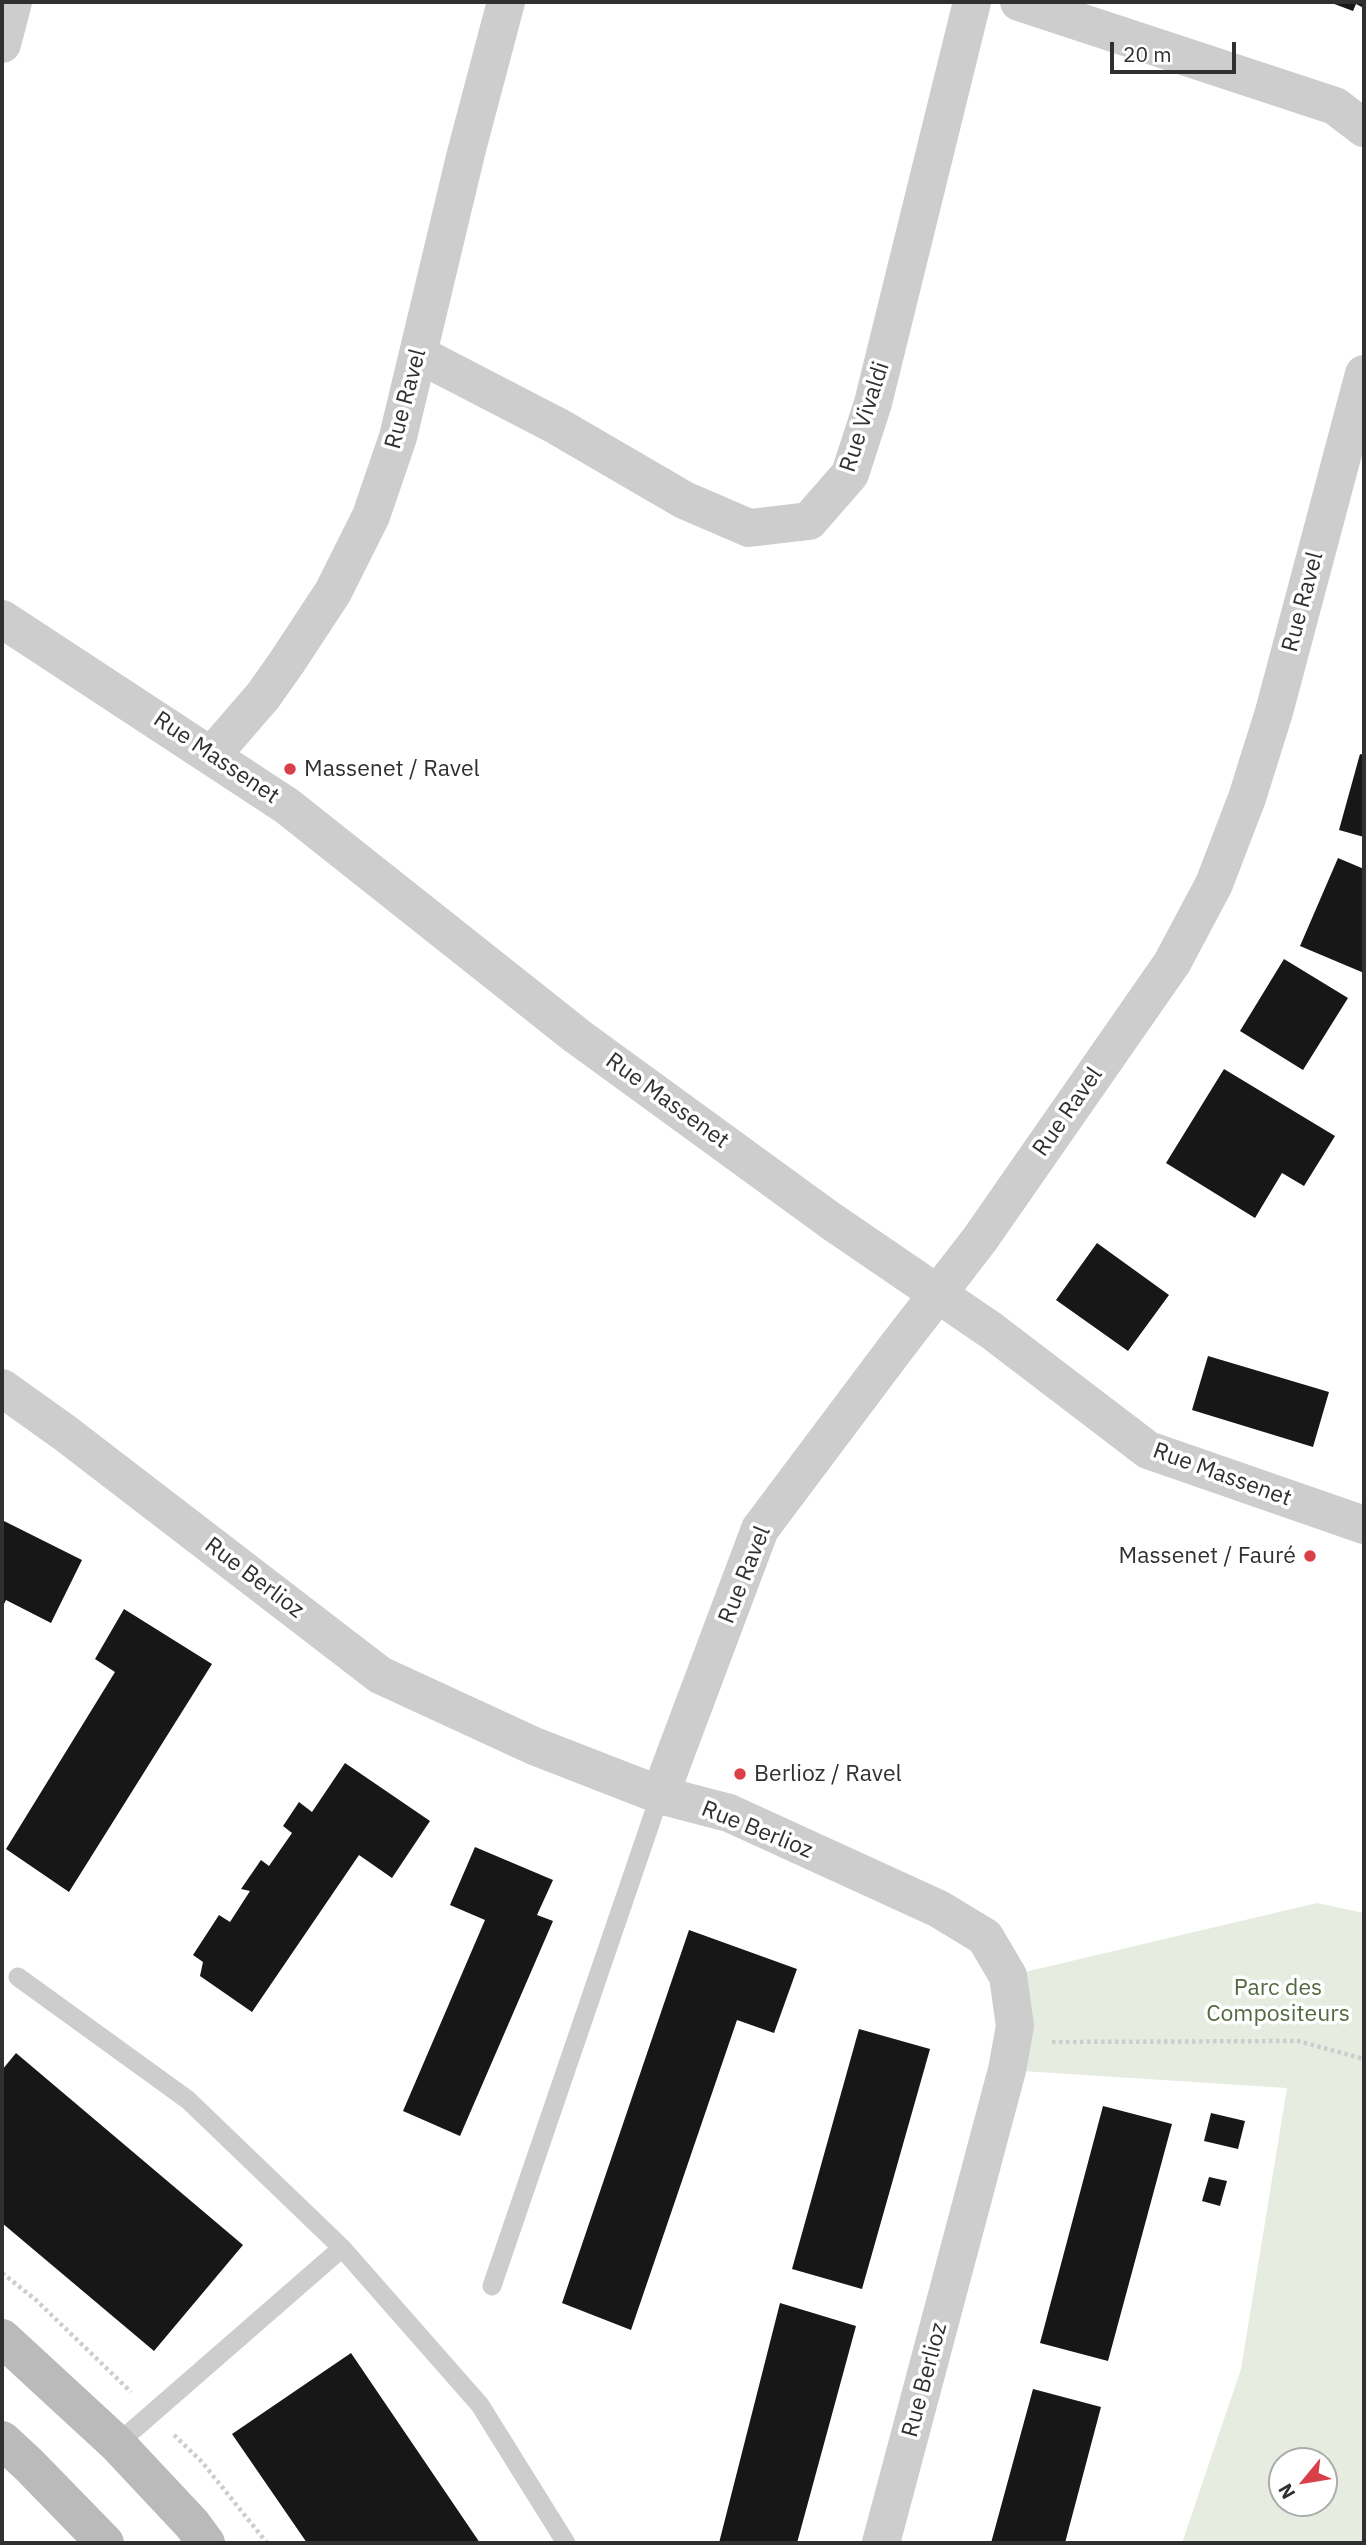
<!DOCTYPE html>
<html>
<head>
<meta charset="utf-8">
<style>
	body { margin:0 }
	#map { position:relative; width:1366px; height:2545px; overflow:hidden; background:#fff; font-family:"IBM Plex Sans",sans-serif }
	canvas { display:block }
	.frame { position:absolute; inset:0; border:4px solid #303030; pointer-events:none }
	.north { position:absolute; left:1268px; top:2447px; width:70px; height:70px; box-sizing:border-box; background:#fff; border:2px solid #acacac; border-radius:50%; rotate:240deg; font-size:19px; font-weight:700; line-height:28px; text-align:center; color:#303030 }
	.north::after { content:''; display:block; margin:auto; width:24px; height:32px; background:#d93f49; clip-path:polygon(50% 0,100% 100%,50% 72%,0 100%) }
	.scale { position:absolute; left:1110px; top:42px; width:126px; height:32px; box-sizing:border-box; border:4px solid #303030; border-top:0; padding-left:9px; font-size:21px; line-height:24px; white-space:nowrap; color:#303030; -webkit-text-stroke:5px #fff; paint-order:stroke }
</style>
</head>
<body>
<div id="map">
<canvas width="1366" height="2545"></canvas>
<div class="frame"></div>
<div class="north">N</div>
<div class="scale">20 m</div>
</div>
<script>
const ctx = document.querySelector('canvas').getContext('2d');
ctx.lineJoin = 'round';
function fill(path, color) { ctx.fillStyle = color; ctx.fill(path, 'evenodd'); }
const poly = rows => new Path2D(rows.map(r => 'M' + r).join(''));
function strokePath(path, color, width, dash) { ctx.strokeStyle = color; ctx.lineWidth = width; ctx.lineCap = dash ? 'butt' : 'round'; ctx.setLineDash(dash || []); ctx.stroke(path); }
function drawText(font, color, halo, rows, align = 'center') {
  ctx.font = font + ' "IBM Plex Sans",sans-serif'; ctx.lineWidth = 7; ctx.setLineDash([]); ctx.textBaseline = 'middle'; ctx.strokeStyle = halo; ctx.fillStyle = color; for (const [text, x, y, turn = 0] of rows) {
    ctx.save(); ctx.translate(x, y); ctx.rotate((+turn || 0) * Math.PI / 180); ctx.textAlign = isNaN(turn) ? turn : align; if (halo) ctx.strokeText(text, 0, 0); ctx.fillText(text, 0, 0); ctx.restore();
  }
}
fill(poly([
	[1317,1903,1364,1913,1364,2543,1182,2543,1241,2369,1287,2088,1007,2070,1008,1976],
	[1282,2461,1324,2461,1324,2503,1282,2503]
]), '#e6ecdf');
fill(poly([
	[1329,2,1364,2,1364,8,1356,4,1353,11],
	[1360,754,1364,755,1364,837,1339,830],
	[1338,858,1364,869,1364,973,1300,946],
	[1284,959,1348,998,1303,1070,1240,1031],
	[1224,1069,1335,1136,1304,1186,1282,1173,1255,1218,1166,1163],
	[1097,1243,1169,1295,1128,1351,1056,1300],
	[1208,1356,1329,1392,1313,1447,1192,1410],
	[2,1520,82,1560,51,1623,6,1600,2,1608],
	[124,1609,212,1664,69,1892,6,1849,115,1672,95,1659],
	[345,1763,430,1821,392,1878,359,1855,252,2012,200,1976,203,1962,193,1955,219,1915,230,1922,250,1891,241,1889,261,1860,269,1866,292,1833,283,1826,299,1802,312,1812],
	[475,1847,553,1880,537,1915,553,1921,460,2136,403,2111,485,1920,450,1905],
	[689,1930,797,1969,774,2033,737,2020,631,2330,562,2303],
	[859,2029,930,2049,862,2289,792,2269],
	[16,2053,243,2245,154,2351,2,2223,2,2070],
	[1103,2106,1172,2124,1108,2361,1040,2343],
	[1211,2113,1245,2121,1238,2149,1204,2141],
	[1209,2177,1227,2181,1220,2206,1202,2201],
	[780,2303,856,2326,797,2543,719,2543],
	[351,2353,480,2543,307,2543,232,2434],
	[1033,2389,1101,2407,1065,2543,991,2543]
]), '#171717');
strokePath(poly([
	[1052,2042,1298,2041,1364,2059],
	[2,2273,36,2300,131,2392],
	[174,2435,202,2462,267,2543]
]), '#cdcdcd', 4.5, [3.5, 3.5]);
strokePath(poly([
	[18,1977,188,2100,342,2248,117,2444],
	[342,2248,480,2405,566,2543],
	[492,2286,660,1795]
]), '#cdcdcd', 19);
strokePath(poly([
	[1019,2,1335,106,1364,128],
	[2,44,13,2],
	[418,354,557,426,684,500,749,528,809,521,850,474,873,403,972,2],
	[2,619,287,806,577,1036,831,1221,992,1331,1148,1450,1364,1525],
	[212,755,263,696,287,662,333,592,371,516,398,437,466,153,506,2],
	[2,1388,65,1433,380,1675,534,1746,660,1795,729,1813,939,1909,985,1937,1008,1976,1015,2026,1007,2070,881,2543],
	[660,1795,760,1529,895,1349,980,1239,1172,963,1214,884,1247,798,1274,712,1364,374]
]), '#cdcdcd', 38);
strokePath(poly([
	[2,2338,117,2444,192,2524,206,2543],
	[2,2440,29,2465,105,2543]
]), '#bababa', 38);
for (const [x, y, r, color] of [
	[290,769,7,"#d93f49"],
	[1310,1556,7,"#d93f49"],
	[740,1774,7,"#d93f49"]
]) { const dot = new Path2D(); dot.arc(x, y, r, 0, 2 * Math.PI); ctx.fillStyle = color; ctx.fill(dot); strokePath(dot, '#fff', 2.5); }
drawText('23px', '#303030', '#fff', [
	["Rue Ravel",406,399,-75],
	["Rue Vivaldi",865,417,-72],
	["Rue Ravel",1303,602,-75],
	["Rue Massenet",216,758,34],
	["Rue Massenet",667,1101,36],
	["Rue Ravel",1068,1112,-55],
	["Rue Massenet",1222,1475,20],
	["Rue Ravel",745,1575,-68],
	["Rue Berlioz",254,1578,37],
	["Rue Berlioz",757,1830,22],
	["Rue Berlioz",925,2380,-75]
]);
drawText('23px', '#303030', '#fff', [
	["Massenet / Ravel",304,769],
	["Massenet / Fauré",1296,1556,"right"],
	["Berlioz / Ravel",754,1774]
], 'left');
drawText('23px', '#536940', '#fff', [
	["Parc des",1278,1988],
	["Compositeurs",1278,2014]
]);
</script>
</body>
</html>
